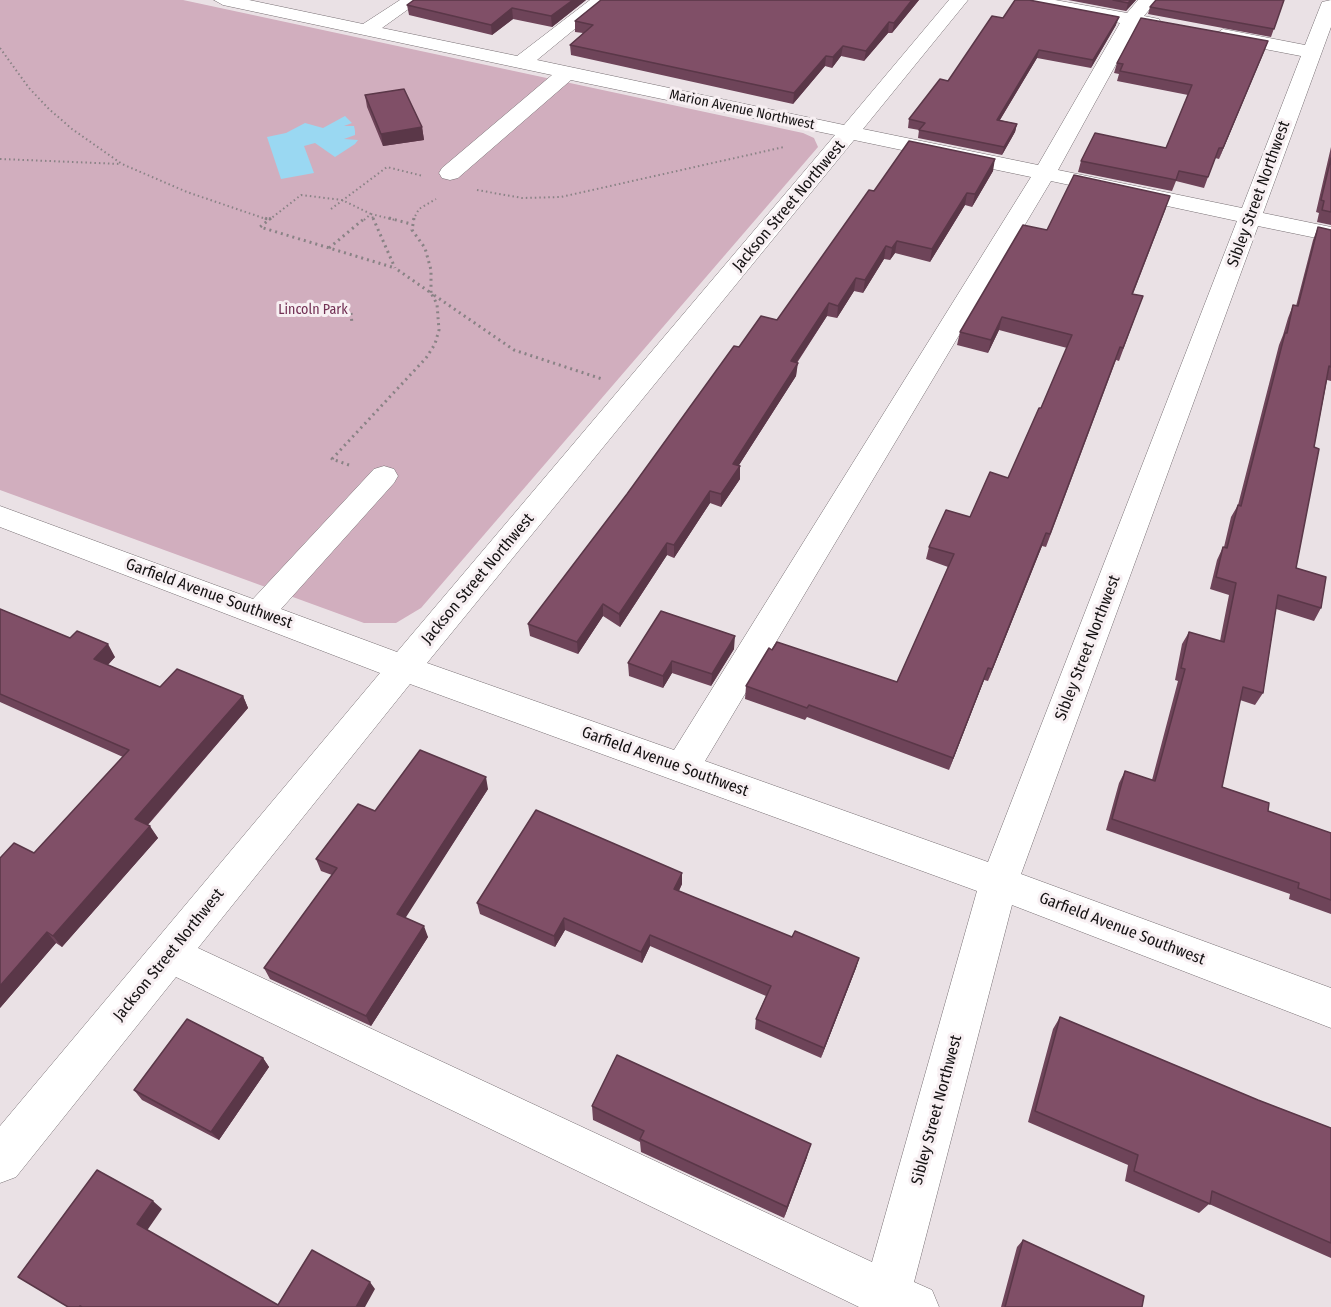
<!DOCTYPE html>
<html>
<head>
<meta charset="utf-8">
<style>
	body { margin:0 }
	canvas { display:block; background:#eae1e5 }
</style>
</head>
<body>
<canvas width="1331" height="1307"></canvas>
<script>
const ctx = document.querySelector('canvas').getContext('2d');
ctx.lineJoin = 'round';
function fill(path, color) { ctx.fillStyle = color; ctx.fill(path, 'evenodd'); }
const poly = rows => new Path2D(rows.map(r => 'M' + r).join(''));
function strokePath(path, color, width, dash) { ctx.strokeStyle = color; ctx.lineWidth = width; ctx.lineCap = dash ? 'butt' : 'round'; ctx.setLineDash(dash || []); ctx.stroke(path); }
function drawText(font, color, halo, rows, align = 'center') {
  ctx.font = font + ' "Fira Sans Condensed",sans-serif'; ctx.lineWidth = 6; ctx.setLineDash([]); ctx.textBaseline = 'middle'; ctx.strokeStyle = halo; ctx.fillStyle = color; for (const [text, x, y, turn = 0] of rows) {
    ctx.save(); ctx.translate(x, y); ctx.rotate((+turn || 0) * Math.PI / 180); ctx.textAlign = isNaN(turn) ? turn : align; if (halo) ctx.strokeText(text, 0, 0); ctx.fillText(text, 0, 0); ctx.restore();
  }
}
fill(poly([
	[0,0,183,0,803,133,814,138,818,147,421,608,396,623,364,623,0,490]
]), '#d1aebe');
fill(poly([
	[345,116,352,123,344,126,354,126,355,131,355,135,344,139,358,140,355,144,335,157,315,143,304,146,314,173,281,179,267,137,286,133,305,123,323,128]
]), '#9ad8f2');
const minor = poly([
	[214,0,249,0,363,24,400,0,421,0,382,28,517,56,590,0,610,0,537,60,844,125,949,0,968,0,863,129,1038,165,1120,23,1025,5,1016,0,1055,0,1127,13,1138,0,1157,0,1144,16,1159,19,1161,23,1152,29,1137,26,1058,170,1242,208,1301,56,1223,41,1214,35,1223,29,1305,45,1322,2,1331,0,1331,27,1263,213,1331,227,1331,241,1258,226,1021,874,1331,988,1331,1028,1012,905,914,1282,932,1290,939,1307,859,1307,176,977,16,1177,0,1183,0,1126,380,673,0,527,0,506,253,599,374,469,384,466,394,469,398,476,394,483,281,609,397,652,835,135,571,80,458,178,450,180,442,178,439,173,442,168,552,75,223,5,214,0],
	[854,140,1031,177,674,750,427,663,854,140],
	[1051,181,1237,221,988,862,705,761,1051,181],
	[410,684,977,891,872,1262,198,948,410,684]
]);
strokePath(minor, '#787074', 1);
strokePath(poly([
	[0,48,29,88,49,109,72,129,122,164,187,192,269,220],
	[0,159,121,164],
	[477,190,522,198,561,197,784,147],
	[331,209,387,167,423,176],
	[269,220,301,195,342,200,371,214,374,220],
	[364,220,371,214,395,220],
	[413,220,419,209,436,199]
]), '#898285', 2, [1.5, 3]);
strokePath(poly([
	[265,218,269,220],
	[271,218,260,227,395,268],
	[373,218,395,268],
	[389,218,411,224],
	[414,218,412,230,425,248,431,270,431,293,514,350,602,379],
	[329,248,365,218],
	[351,313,352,324],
	[349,465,332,459,426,358,435,344,439,330,437,304,431,293,395,268]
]), '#898285', 3, [2, 4]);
fill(minor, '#fff');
fill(poly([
	[414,0,586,0,552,27,513,19,492,35,409,15,407,5],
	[601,0,919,0,892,33,888,33,864,61,841,56,832,68,825,66,793,104,571,55,570,45,583,33,575,32,575,21],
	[1068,0,1136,0,1126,11],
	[1284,0,1271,37,1148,14,1150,7],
	[1003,18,1116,25,1091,68,1037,58,1000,120,1017,124,1015,132,1002,155,918,138,919,130,908,128,909,119,948,81],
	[1268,41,1219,159,1215,158,1204,188,1176,181,1172,191,1078,172,1081,161,1166,148,1188,95,1117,81,1119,74,1114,73,1117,63],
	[365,95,422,127,424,140,383,146,367,107],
	[1331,147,1331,225,1317,222,1319,213,1316,212],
	[993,171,972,207,965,205,930,262,895,253,890,260,884,259,863,293,854,291,837,318,827,316,797,363,796,376,739,465,740,466,740,479,721,507,710,503,674,558,667,555,620,627,603,616,578,654,530,636,528,624,739,347,777,320,874,191],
	[1166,208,1133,294,1143,296,1119,361,1116,360,1046,547,1042,546,988,681,984,680,949,770,807,717,805,720,745,699,746,686,897,682,948,567,926,559,929,547,970,517,1008,478,1041,408,1067,348,999,330,988,353,957,345,960,332,1047,230],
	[1318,227,1331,230,1331,381,1327,380,1314,447,1296,568,1321,608,1314,621,1276,609,1263,693,1255,705,1240,700,1222,787,1268,811,1331,833,1331,914,1289,899,1290,894,1106,830,1119,783,1125,771,1152,780,1178,681,1175,680,1182,644,1189,632,1220,641,1229,595,1210,589,1217,560,1223,547,1224,547,1231,517,1238,505,1279,345,1283,335,1288,318,1293,305,1296,306,1313,240],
	[0,609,115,657,108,665,160,687,243,696,248,708,148,825,158,838,62,947,56,943,0,1008,34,853,123,757,0,702],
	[734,649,711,686,672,673,663,688,629,676,628,663],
	[488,789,405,917,428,937,371,1026,270,979,264,968,332,875,321,871,316,859,375,811],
	[682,884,679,891,792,937,859,958,856,968,821,1058,755,1029,756,1019,766,996,650,946,642,963,565,930,555,947,480,914,477,903],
	[1060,1017,1258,1100,1331,1128,1331,1258,1209,1204,1199,1213,1125,1181,1128,1165,1028,1122,1053,1029],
	[263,1058,269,1067,219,1140,142,1100,134,1090],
	[592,1106,807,1157,784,1218,641,1152,640,1142,593,1120],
	[1023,1240,1142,1307,1001,1307,1017,1247]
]), '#6e4459');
fill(poly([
	[573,0,586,0,552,27,551,16],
	[912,0,919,0,892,33,894,23],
	[1131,0,1136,0,1126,11,1128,3],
	[512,8,513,19,492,35,491,25],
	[1119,17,1116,25,1091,68,1093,60],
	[889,22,888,33,864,61,866,51],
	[1268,41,1264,52,1219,159,1223,148],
	[843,46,841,56,832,68,833,57],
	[1039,50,1037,58,995,128,997,120],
	[826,56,825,66,793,104,794,93],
	[1017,124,1015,132,1002,155,1004,147],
	[422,127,424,140,383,146,381,134],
	[995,159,993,171,972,207,975,194],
	[967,193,965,205,930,262,932,249],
	[897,241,895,253,890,260,892,248],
	[886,246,884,259,863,293,865,280],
	[856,278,854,291,837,318,838,306],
	[829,303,827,316,789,374,791,361],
	[1002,317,999,330,988,353,991,340],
	[798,363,796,376,732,476,733,464],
	[740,466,740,479,721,507,721,494],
	[710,491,710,503,674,558,674,545],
	[1046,533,1042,546,988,681,992,669],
	[667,543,667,555,620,627,619,614],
	[603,604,603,616,578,654,577,642],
	[735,636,734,649,711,686,712,674],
	[108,644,115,657,101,672,94,659],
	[672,661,672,673,663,688,663,676],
	[988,668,984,680,949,770,953,758],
	[243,696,248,708,142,831,135,819],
	[486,777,488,789,401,925,397,914],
	[150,826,158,838,62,947,53,936],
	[682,873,682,884,674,900,674,889],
	[564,918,565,930,555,947,554,936],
	[424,926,428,937,371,1026,366,1016],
	[47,932,56,943,0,1008,0,986],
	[650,935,650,946,642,963,641,952],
	[859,958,856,968,821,1058,824,1048],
	[263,1058,269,1067,219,1140,211,1132],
	[811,1144,807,1157,784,1218,787,1207],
	[153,1201,162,1209,146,1232,137,1224],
	[370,1282,375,1289,365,1307,356,1307]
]), '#5a3748');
const building = poly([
	[414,0,573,0,551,16,512,8,491,25,407,5,414,0],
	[601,0,912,0,894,23,889,22,866,51,843,46,833,57,826,56,794,93,570,45,593,25,575,21,601,0],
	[1015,0,1029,0,1119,17,1093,60,1039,50,997,120,1017,124,1004,147,919,130,925,123,909,119,940,79,948,81,992,16,1003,18,1015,0],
	[1113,0,1131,0,1128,3,1113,0],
	[1156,0,1284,0,1274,29,1150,7,1156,0],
	[1141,18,1268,41,1223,148,1219,148,1208,177,1179,171,1176,180,1081,161,1095,133,1166,148,1192,85,1120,71,1123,64,1117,63,1141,18],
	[404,89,422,127,381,134,365,95,404,89],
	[909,141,995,159,975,194,967,193,932,249,897,241,892,248,886,246,865,280,856,278,838,306,829,303,791,361,798,363,733,464,740,466,721,494,710,491,674,545,667,543,619,614,603,604,577,642,528,624,627,494,734,346,739,347,761,316,777,320,869,190,874,191,909,141],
	[1331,158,1331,212,1322,210,1324,201,1321,200,1331,158],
	[1074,175,1170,196,1132,294,1143,296,1123,348,1120,347,1050,534,1046,533,992,669,988,668,953,758,809,705,807,708,746,686,769,648,772,650,777,642,897,682,954,554,929,547,946,510,970,517,990,472,1008,478,1039,408,1041,408,1072,335,1002,317,991,340,960,332,1023,225,1047,230,1074,175],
	[1318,227,1331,230,1331,367,1329,366,1314,447,1319,449,1296,568,1326,577,1321,608,1278,595,1263,693,1243,687,1222,787,1269,803,1268,811,1331,833,1331,900,1298,888,1299,883,1112,819,1125,771,1155,781,1185,669,1181,668,1189,632,1224,642,1236,583,1216,577,1223,547,1227,548,1238,505,1241,506,1285,333,1287,333,1293,305,1298,306,1318,227],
	[0,609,70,638,77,631,108,644,94,659,160,687,177,669,243,696,135,819,150,826,53,936,47,932,0,986,0,858,14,843,34,853,129,750,0,694,0,609],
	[661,611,735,636,712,674,672,661,663,676,628,663,661,611],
	[420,750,486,777,397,914,424,926,366,1016,264,968,337,868,316,859,358,804,375,811,420,750],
	[536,810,682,873,674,889,792,937,795,931,859,958,824,1048,756,1019,771,986,650,935,641,952,564,918,554,936,477,903,536,810],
	[1060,1017,1258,1100,1331,1128,1331,1243,1212,1191,1210,1204,1134,1171,1138,1155,1035,1111,1060,1017],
	[187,1019,263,1058,211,1132,134,1090,187,1019],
	[617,1055,811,1144,787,1207,640,1139,644,1131,592,1106,617,1055],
	[97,1170,153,1201,137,1224,278,1305,312,1250,370,1282,356,1307,82,1307,80,1306,79,1307,68,1307,18,1277,97,1170],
	[1023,1240,1144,1296,1142,1307,1005,1307,1023,1240]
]);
fill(building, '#804f67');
strokePath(building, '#5a3748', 1.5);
drawText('14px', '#141112', '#f7eff2', [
	["Marion Avenue Northwest",742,110,12]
]);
drawText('14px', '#712f53', '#f7eff2', [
	["Lincoln Park",313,310]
]);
drawText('16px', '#141112', '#f7eff2', [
	["Sibley Street Northwest",1259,194,-70],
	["Jackson Street Northwest",789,206,-50],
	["Jackson Street Northwest",478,579,-50],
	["Garfield Avenue Southwest",209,594,20],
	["Sibley Street Northwest",1088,648,-69],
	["Garfield Avenue Southwest",665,762,20],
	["Garfield Avenue Southwest",1122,929,21],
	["Jackson Street Northwest",169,955,-51],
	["Sibley Street Northwest",937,1110,-75]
]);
</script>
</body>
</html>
